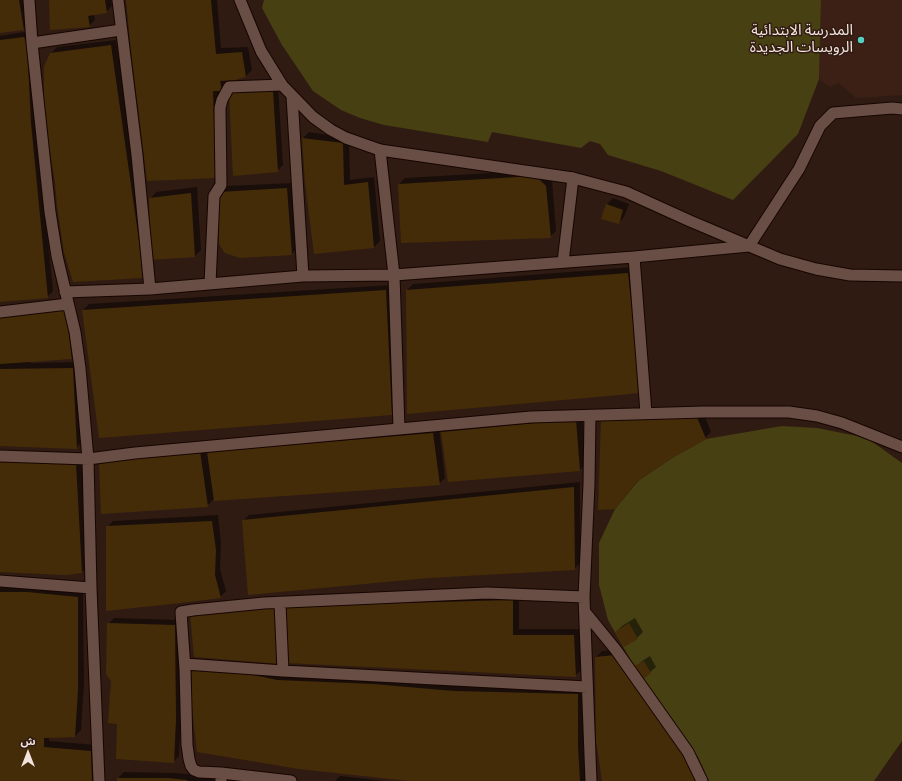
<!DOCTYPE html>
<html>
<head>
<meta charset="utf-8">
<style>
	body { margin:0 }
	#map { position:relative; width:902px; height:781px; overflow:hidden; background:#301b12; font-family:"PT Sans Narrow","Noto Sans Arabic",sans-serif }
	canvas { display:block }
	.north { position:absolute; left:8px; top:733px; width:40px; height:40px; -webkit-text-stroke:3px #301b12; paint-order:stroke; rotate:0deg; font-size:11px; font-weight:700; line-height:16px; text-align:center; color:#f2e3dd }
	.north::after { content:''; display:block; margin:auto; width:14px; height:18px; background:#f2e3dd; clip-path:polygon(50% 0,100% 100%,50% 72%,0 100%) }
</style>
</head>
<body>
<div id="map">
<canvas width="902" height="781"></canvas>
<div class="north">ش</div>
</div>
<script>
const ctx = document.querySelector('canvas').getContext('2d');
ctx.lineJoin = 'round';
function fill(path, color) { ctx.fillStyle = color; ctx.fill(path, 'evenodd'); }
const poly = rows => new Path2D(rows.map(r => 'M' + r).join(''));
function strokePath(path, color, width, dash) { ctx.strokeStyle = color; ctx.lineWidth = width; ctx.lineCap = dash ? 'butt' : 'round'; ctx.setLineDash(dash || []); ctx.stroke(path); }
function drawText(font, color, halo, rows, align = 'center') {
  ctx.font = font + ' "PT Sans Narrow","Noto Sans Arabic",sans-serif'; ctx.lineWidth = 3; ctx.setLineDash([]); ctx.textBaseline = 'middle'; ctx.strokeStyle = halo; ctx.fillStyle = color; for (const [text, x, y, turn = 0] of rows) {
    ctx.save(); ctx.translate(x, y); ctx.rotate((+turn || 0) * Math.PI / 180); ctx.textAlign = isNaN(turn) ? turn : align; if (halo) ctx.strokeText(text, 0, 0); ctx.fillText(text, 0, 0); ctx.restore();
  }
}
fill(poly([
	[821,0,902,0,902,95,856,98,839,83,830,87,819,79]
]), '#3c2015');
fill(poly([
	[264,0,821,0,819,79,798,134,733,200,661,171,608,155,600,144,590,141,581,148,492,132,488,142,384,125,360,118,341,110,313,91,282,45,262,8],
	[782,426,817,428,867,438,902,463,902,741,874,781,709,781,698,757,642,680,608,620,599,585,599,543,615,509,638,481,672,458,706,439]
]), '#474013');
fill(poly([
	[0,0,26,0,30,23,24,29,0,32],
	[50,0,111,0,112,6,106,12,94,14,95,20,89,26],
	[127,0,217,0,221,48,248,47,252,70,246,76,226,79,228,85,222,90,219,90,222,171],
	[30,31,36,117,53,291,47,297,0,301,0,36],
	[116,40,145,234,148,271,142,277,56,182,51,53,57,47],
	[278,86,283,165,277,171,230,93,236,87],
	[309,132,349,138,350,180,374,177,380,241,374,247,303,138],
	[542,170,552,180,556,231,550,237,399,184,405,178],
	[293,183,297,248,292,254,220,192,226,186],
	[197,187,201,250,195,256,151,259,150,199,156,192],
	[613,198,629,204,624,217,618,223,607,204],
	[633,267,646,386,407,290,413,284],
	[391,285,397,408,391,414,83,310,89,304],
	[72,304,78,352,72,358,31,361,31,363,78,362,82,442,76,448,0,445,0,309],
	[702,409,711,432,705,438,672,457,640,479,615,508,599,509],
	[582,414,586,464,580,470,442,432,448,426],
	[439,427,445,478,439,484,213,500,207,506,102,513,206,446,207,453,214,447],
	[0,455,82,458,88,566,82,572,66,574,0,571],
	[580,482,580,563,574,569,243,521,249,515],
	[218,515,221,543,220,569,226,591,220,597,107,527,113,521],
	[34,586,83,591,84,684,81,730,75,736,49,737,49,741,97,745,98,781,0,781,0,587],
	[519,594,519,629,580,629,581,670,575,676,287,606],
	[114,618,181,620,181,712,179,756,173,762,118,723,112,680,108,624],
	[635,618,643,632,637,638,616,632,622,626],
	[621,649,638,673,636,667,642,661,650,656,656,667,642,679,603,781,596,657,602,651],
	[192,669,584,689,583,741,586,781,423,781],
	[124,772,174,773,214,776,214,781,118,781,118,778],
	[340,776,386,781,335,781]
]), '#0007');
fill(poly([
	[0,0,19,0,24,30,0,33],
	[49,0,105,0,107,13,88,16,90,27,50,30],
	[126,0,211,0,216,54,242,52,246,77,235,80,220,81,222,91,213,91,216,178,147,181,131,51],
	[24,37,27,44,31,123,48,298,0,302,0,40],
	[111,45,139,241,143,278,73,282,64,252,57,206,55,182,44,117,44,67,50,53],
	[273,91,278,172,233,176,229,93],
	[302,138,343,143,344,185,368,182,374,248,314,254,305,183],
	[536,176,546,186,551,238,401,243,398,184],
	[287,188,292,255,240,258,225,253,219,244,219,192],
	[191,193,195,257,150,260,149,198],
	[606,204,623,210,619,224,601,219],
	[628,273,641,393,407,414,406,290],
	[386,290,392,415,99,438,82,310],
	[66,310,72,359,0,364,0,314],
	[73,368,77,449,0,446,0,369],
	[696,415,706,439,672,458,638,481,615,509,598,510,601,420],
	[576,419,580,471,448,482,441,432],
	[433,433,440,485,214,501,207,452],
	[200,451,208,507,101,514,99,462],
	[0,461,76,463,82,573,66,575,0,572],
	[574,487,575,570,428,578,248,595,242,520],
	[212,521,216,550,215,575,221,598,180,603,106,611,106,526],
	[0,592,27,592,78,597,78,690,75,737,44,738,44,747,91,751,92,781,0,781],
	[513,600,513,635,574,635,576,677,287,663,286,606],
	[274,608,279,664,194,657,190,614],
	[107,623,175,625,176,719,174,763,116,759,117,724,108,723,111,681,106,674],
	[629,623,638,639,624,647,615,632],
	[615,655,687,757,697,781,602,781,596,741,595,657],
	[644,661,651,673,642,680,634,666],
	[191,669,249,674,277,680,373,684,454,691,578,694,578,747,580,781,409,781,299,769,197,752,192,708],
	[117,778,168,778,187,780,187,781,117,781]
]), '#452c09');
const minor = poly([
	[29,0,32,43,50,212,57,256,75,332,80,368,88,459,91,588,99,781],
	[118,0,137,155,150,289],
	[32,43,121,30],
	[292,96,303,276],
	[380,150,394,275,399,429],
	[634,257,646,413],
	[563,262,573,178],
	[210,284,214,196,221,185,220,108,222,100,229,87,282,85],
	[65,292,150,289,303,276,394,275,634,257,749,246,799,169,820,126,833,113,892,108,902,109],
	[0,312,68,304],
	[590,416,589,484,584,597,591,781],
	[0,456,88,459,135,453,531,417,704,412,789,412,817,416,842,423,902,447],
	[0,581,91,588],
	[280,603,283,671],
	[585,612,616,650,688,752,702,781],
	[185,664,283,671,587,687],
	[221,773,291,781],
	[221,781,221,773,199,772,194,770,191,766,189,759,187,745,185,669,181,612,193,610,264,603,487,593,584,597]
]);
const tertiary = poly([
	[240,0,261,51,282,85,313,117,331,130,346,138,380,150,573,178,626,192,690,221,780,259,816,269,850,275,902,276]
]);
strokePath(minor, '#170501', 13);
strokePath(tertiary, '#170501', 13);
strokePath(minor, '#684e44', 11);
strokePath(tertiary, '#684e44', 11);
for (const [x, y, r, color] of [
	[861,40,4,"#57cec2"]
]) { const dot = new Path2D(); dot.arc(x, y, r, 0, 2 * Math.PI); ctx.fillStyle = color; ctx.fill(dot); strokePath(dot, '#301b12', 1.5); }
drawText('15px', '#f2e3dd', '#301b12', [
	["المدرسة الابتدائية",853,31],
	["الرويسات الجديدة",853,48]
], 'right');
</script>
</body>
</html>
